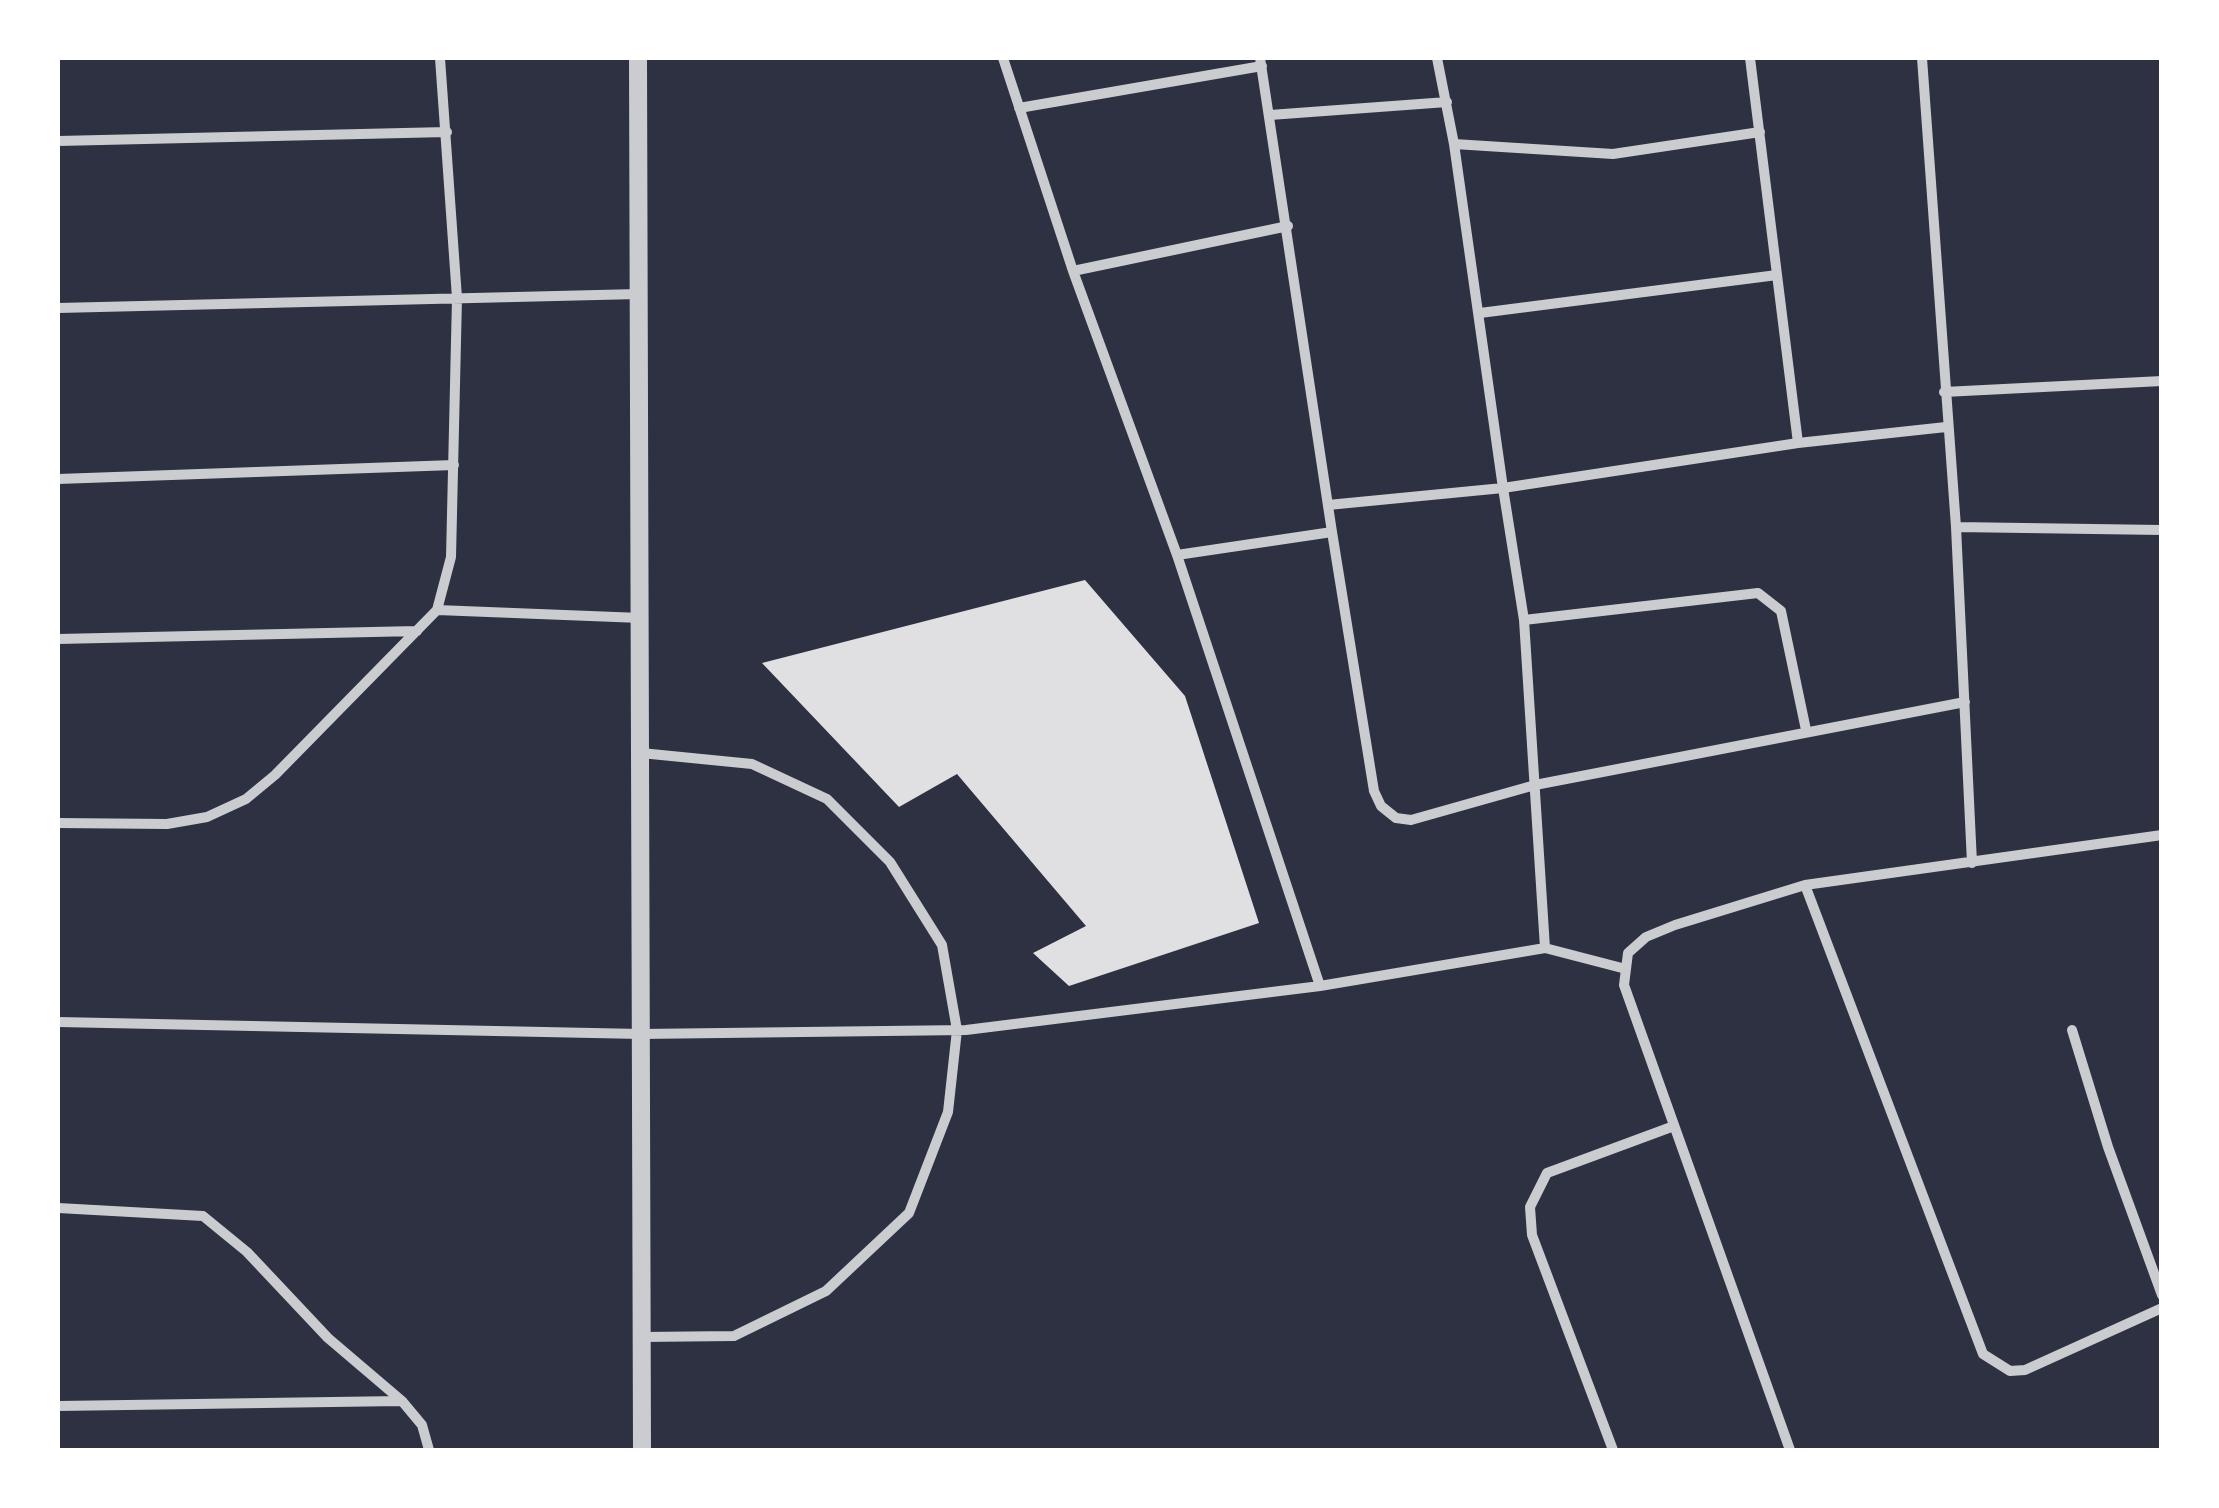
<!DOCTYPE html>
<html>
<head>
<meta charset="utf-8">
<style>
	body { margin:0 }
	#map { position:relative; width:2219px; height:1508px; overflow:hidden; background:#2d3142; font-family:"Space Grotesk",sans-serif }
	canvas { display:block }
	.frame { position:absolute; inset:0; border:60px solid #fff; pointer-events:none }
</style>
</head>
<body>
<div id="map">
<canvas width="2219" height="1508"></canvas>
<div class="frame"></div>
</div>
<script>
const ctx = document.querySelector('canvas').getContext('2d');
ctx.lineJoin = 'round';
function fill(path, color) { ctx.fillStyle = color; ctx.fill(path, 'evenodd'); }
const poly = rows => new Path2D(rows.map(r => 'M' + r).join(''));
function strokePath(path, color, width, dash) { ctx.strokeStyle = color; ctx.lineWidth = width; ctx.lineCap = dash ? 'butt' : 'round'; ctx.setLineDash(dash || []); ctx.stroke(path); }
fill(poly([
	[1085,580,1185,696,1259,923,1069,986,1033,953,1086,926,957,774,899,807,762,663]
]), '#e0e0e3');
strokePath(poly([
	[1003,58,1073,271,1177,555,1320,986],
	[1260,58,1332,532,1374,791,1381,806,1396,818,1411,820,1535,785,1965,702],
	[1437,58,1454,144,1503,488,1798,443,1946,427],
	[1750,58,1798,443],
	[1922,58,1956,527,1972,863],
	[1019,108,1262,66],
	[1270,115,1447,102],
	[58,141,447,132],
	[1454,144,1613,154,1760,132],
	[1073,271,1288,226],
	[58,308,639,294],
	[1480,313,1777,275],
	[1944,392,2162,381],
	[58,479,454,465],
	[1328,505,1503,488,1524,620,1545,948],
	[1956,527,2162,530],
	[1177,555,1332,532],
	[437,610,641,618],
	[1524,620,1758,593,1781,611,1806,730],
	[58,639,417,631],
	[641,753,752,764,827,799,890,862,942,945,957,1030,948,1112,909,1213,826,1291,734,1336,642,1337],
	[58,823,167,824,207,817,246,799,275,775,437,610,451,557,457,298,440,58],
	[1805,885,1983,1354,2010,1371,2025,1370,2162,1308],
	[58,1022,641,1034,966,1030,1320,986,1545,948,1622,968],
	[2072,1030,2108,1147,2162,1295],
	[58,1208,203,1216,247,1252,328,1338,402,1401,422,1425,429,1450],
	[58,1406,401,1401],
	[1613,1450,1532,1235,1530,1207,1547,1173,1674,1126],
	[1790,1450,1624,985,1628,953,1646,937,1675,925,1805,885,2162,835]
]), '#caccd0', 10);
strokePath(poly([
	[638,58,642,1450]
]), '#caccd0', 18);
</script>
</body>
</html>
